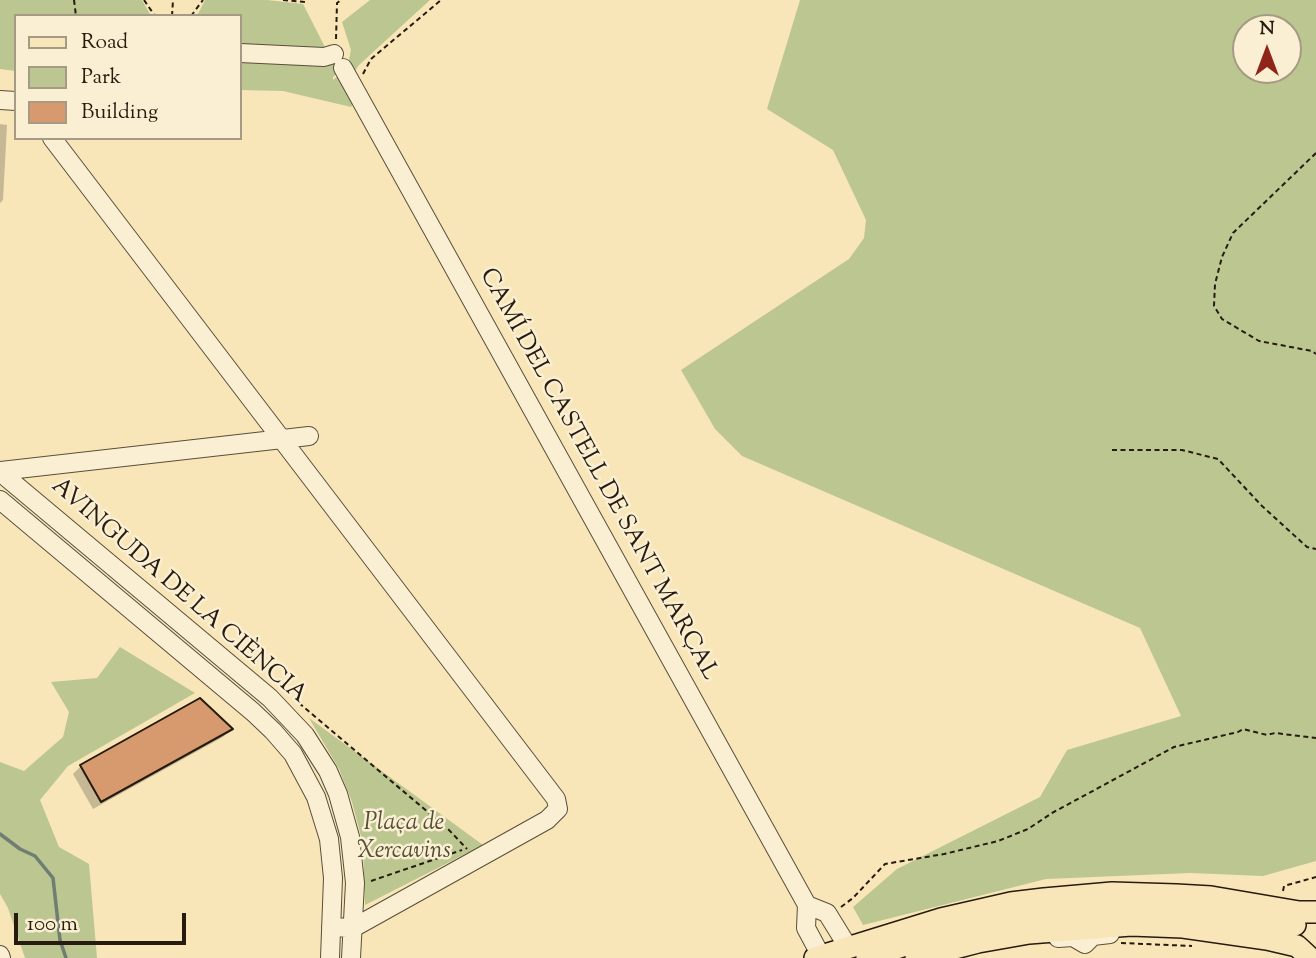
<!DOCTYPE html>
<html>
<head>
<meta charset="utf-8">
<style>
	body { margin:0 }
	#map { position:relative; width:1316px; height:958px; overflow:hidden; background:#f8e6b9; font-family:"Sorts Mill Goudy",serif }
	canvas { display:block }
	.legend { position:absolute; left:14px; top:14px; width:228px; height:126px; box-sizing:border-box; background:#faefd2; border:2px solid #a59a84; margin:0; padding:9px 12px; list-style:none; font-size:21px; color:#261b0e }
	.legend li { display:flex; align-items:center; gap:14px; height:35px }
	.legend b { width:35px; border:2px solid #a59a84 }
	.north { position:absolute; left:1232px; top:14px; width:70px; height:70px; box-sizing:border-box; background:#faefd2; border:2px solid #a59a84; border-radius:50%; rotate:0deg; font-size:19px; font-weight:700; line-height:28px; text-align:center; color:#261b0e }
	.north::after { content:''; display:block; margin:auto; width:24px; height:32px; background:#8f2418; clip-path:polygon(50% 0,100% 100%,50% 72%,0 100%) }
	.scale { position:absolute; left:14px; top:913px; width:172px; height:32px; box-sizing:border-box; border:4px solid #261b0e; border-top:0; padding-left:9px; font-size:21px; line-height:24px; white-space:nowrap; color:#261b0e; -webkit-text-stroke:5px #faefd2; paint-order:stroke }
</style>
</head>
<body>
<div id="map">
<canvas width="1316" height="958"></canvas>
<ul class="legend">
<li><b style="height:9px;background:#f8e6b9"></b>Road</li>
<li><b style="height:19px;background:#bbc691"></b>Park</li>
<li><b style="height:19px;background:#d79a6f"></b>Building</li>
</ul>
<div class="north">N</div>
<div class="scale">100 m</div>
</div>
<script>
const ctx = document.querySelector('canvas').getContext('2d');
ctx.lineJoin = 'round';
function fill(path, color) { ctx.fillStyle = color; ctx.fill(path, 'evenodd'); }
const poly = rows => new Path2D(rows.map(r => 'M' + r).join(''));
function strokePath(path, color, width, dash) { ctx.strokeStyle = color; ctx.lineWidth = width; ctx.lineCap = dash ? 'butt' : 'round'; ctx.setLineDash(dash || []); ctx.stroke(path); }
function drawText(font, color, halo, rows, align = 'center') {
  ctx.font = font + ' "Sorts Mill Goudy",serif'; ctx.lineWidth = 5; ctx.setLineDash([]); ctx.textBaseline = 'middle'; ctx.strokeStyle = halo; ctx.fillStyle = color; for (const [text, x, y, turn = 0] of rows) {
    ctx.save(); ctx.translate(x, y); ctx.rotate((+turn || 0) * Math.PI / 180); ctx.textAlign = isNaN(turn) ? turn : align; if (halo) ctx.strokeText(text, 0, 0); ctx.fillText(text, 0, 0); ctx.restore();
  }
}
fill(poly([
	[0,0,142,0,151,16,16,16,16,71,0,69],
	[205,0,267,0,303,4,327,51,240,50,240,16,197,16],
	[370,0,430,0,359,65,355,71,355,100,351,107,283,91,240,90,240,55,333,60,340,71,333,77,333,80,347,69,351,50,342,22],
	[800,0,1316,0,1316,861,1263,876,1190,873,1046,879,863,925,853,907,897,869,1040,797,1067,750,1181,716,1140,628,742,456,715,429,681,370,849,259,864,238,866,220,833,150,767,109],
	[1246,28,1288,28,1288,70,1246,70],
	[120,647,195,693,68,766,40,800,59,847,89,864,97,958,25,958,8,908,0,894,0,762,24,771,63,737,69,712,51,682,97,678],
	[309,718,483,845,365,905,363,844,352,802,339,769]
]), '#bbc691');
fill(poly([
	[0,124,7,125,3,200,0,203],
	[231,729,223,737,93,809,73,774,81,766]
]), '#0003');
strokePath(poly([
	[0,834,20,849,35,856,53,878,60,940,66,958]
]), '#6f7d73', 3.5);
const building = poly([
	[200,698,233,729,101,802,80,765,200,698]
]);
fill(building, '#d79a6f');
strokePath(building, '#261b0e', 2);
const minor = poly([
	[240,53,324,57,334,54],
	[343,68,807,905,806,928,821,956],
	[0,100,16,101],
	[52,138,556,799,558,809,547,820,353,928,331,927],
	[0,471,309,436],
	[0,472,270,698,305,735,328,771,338,794,350,837,355,883,351,958],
	[0,500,253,712,273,731,293,754,316,797,329,839,333,878,330,958],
	[807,905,827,913,848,947],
	[1058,938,1073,937,1085,944,1093,936,1110,934],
	[0,955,1,958]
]);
const major = poly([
	[815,958,941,919,1011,903,1044,899,1112,893,1176,895,1211,897,1299,912,1316,912],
	[867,958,917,941,979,925,1081,910,1133,908,1185,910,1295,925],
	[916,958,978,942,1029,933,1131,925,1183,927,1267,939,1297,946,1310,958]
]);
strokePath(minor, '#5a4e39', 20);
strokePath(major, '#261b0e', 24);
strokePath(poly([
	[74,0,76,16],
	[144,0,155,16],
	[283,0,305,2],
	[172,16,173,0],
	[191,16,203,0],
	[336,39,337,3,341,0],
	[363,74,371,59,441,0],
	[1316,153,1233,233,1222,257,1215,284,1214,306,1222,319,1259,341,1312,351,1316,354],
	[1112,450,1182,450,1218,459,1262,506,1307,547,1316,549],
	[299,703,449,830,467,849],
	[371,881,462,850],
	[1283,891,1284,886,1316,877],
	[841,907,853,898,885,864,944,854,998,841,1028,829,1052,813,1174,747,1238,732,1243,729,1267,735,1275,733,1316,738],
	[1121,943,1192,946]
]), '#261b0e', 2, [5, 3.5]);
strokePath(minor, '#faefd2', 18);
strokePath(major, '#f8e6b9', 21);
drawText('24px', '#261b0e', '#faefd2', [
	["CAMÍ DEL CASTELL DE SANT MARÇAL",597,475,61],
	["AVINGUDA DE LA CIÈNCIA",178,592,41]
]);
drawText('italic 24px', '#534e35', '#faefd2', [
	["Plaça de",404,825],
	["Xercavins",404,853]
]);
</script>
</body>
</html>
